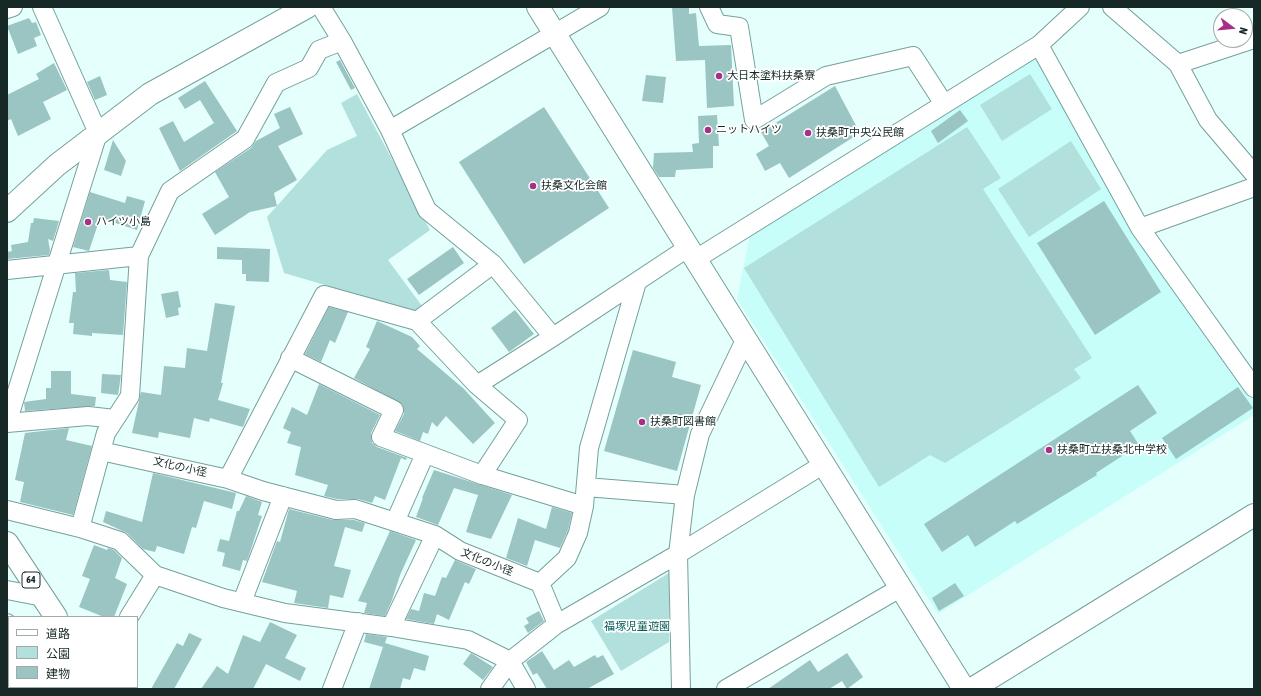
<!DOCTYPE html>
<html>
<head>
<meta charset="utf-8">
<style>
	body { margin:0 }
	#map { position:relative; width:1261px; height:696px; overflow:hidden; background:#e4fffc; font-family:"Asap Condensed","Noto Sans JP",sans-serif }
	canvas { display:block }
	.frame { position:absolute; inset:0; border:8px solid #172927; pointer-events:none }
	.legend { position:absolute; left:8px; top:616px; width:130px; height:72px; box-sizing:border-box; background:#fff; border:1px solid #a2a9a9; margin:0; padding:5px 7px; list-style:none; font-size:12px; color:#172927 }
	.legend li { display:flex; align-items:center; gap:8px; height:20px }
	.legend b { width:20px; border:1px solid #a2a9a9 }
	.north { position:absolute; left:1213px; top:8px; width:40px; height:40px; box-sizing:border-box; background:#fff; border:1px solid #a2a9a9; border-radius:50%; rotate:106deg; font-size:11px; font-weight:700; line-height:16px; text-align:center; color:#172927 }
	.north::after { content:''; display:block; margin:auto; width:14px; height:18px; background:#a73087; clip-path:polygon(50% 0,100% 100%,50% 72%,0 100%) }
</style>
</head>
<body>
<div id="map">
<canvas width="1261" height="696"></canvas>
<div class="frame"></div>
<ul class="legend">
<li><b style="height:5px;background:#fff"></b>道路</li>
<li><b style="height:11px;background:#b1e0dd"></b>公園</li>
<li><b style="height:11px;background:#9ac5c2"></b>建物</li>
</ul>
<div class="north">N</div>
</div>
<script>
const ctx = document.querySelector('canvas').getContext('2d');
ctx.lineJoin = 'round';
function fill(path, color) { ctx.fillStyle = color; ctx.fill(path, 'evenodd'); }
const poly = rows => new Path2D(rows.map(r => 'M' + r).join(''));
function strokePath(path, color, width, dash) { ctx.strokeStyle = color; ctx.lineWidth = width; ctx.lineCap = dash ? 'butt' : 'round'; ctx.setLineDash(dash || []); ctx.stroke(path); }
function drawText(font, color, halo, rows, align = 'center') {
  ctx.font = font + ' "Asap Condensed","Noto Sans JP",sans-serif'; ctx.lineWidth = 3.5; ctx.setLineDash([]); ctx.textBaseline = 'middle'; ctx.strokeStyle = halo; ctx.fillStyle = color; for (const [text, x, y, turn = 0] of rows) {
    ctx.save(); ctx.translate(x, y); ctx.rotate((+turn || 0) * Math.PI / 180); ctx.textAlign = isNaN(turn) ? turn : align; if (halo) ctx.strokeText(text, 0, 0); ctx.fillText(text, 0, 0); ctx.restore();
  }
}
fill(poly([
	[1036,57,1136,239,1254,402,1254,415,938,614,737,299,750,235]
]), '#c7fefa');
fill(poly([
	[1030,74,1052,109,1002,141,980,105],
	[357,94,430,230,388,260,422,306,414,311,284,273,267,217,327,150,357,136,341,103],
	[967,127,1001,178,983,189,1092,358,1074,369,1081,378,945,463,930,455,879,487,744,268],
	[1071,141,1101,189,1029,237,998,189],
	[669,573,669,642,621,671,591,621]
]), '#b1e0dd');
fill(poly([
	[672,7,689,7,689,14,696,13,699,46,731,45,734,106,707,108,705,60,676,61],
	[29,18,32,23,36,22,41,35,34,38,37,46,18,54,7,26],
	[340,60,355,88,351,90,336,62],
	[54,63,67,90,43,102,51,119,18,136,11,119,7,121,7,95,39,79,36,74],
	[646,75,666,77,663,103,642,101],
	[100,76,107,95,95,100,87,82],
	[205,81,237,131,180,171,159,128,173,121,184,142,214,123,200,100,185,109,178,98],
	[835,86,860,133,789,178,780,163,765,171,756,154,769,146,761,132],
	[290,107,303,134,278,146,297,180,274,193,277,206,250,212,215,235,202,214,229,197,215,172,251,148,256,141,280,128,274,114],
	[544,107,609,208,524,264,459,162],
	[960,110,968,121,938,143,931,131],
	[717,115,719,146,713,146,713,168,676,170,675,177,659,177,653,168,654,153,693,152,692,144,699,143,698,116],
	[113,140,126,161,121,176,104,170],
	[90,192,125,203,127,196,145,201,137,230,100,218,89,251,73,247],
	[1104,201,1161,292,1095,335,1037,243],
	[34,218,59,221,53,241,48,239,50,250,49,255,7,259,7,252,12,251,11,245,28,242,31,223,33,223],
	[217,247,270,249,269,282,246,281,246,274,242,274,242,260,217,259],
	[453,247,464,263,419,295,407,279],
	[109,270,110,280,127,282,123,335,92,333,92,336,73,334,74,323,69,323,73,292,76,292,75,273],
	[178,291,181,307,178,308,179,315,166,318,161,294],
	[215,303,235,306,221,383,223,383,218,400,250,409,243,427,210,418,209,422,194,418,190,438,159,432,158,438,132,433,141,392,161,395,164,366,185,368,187,348,207,351],
	[329,307,348,312,335,343,330,340,321,362,305,354],
	[515,310,534,334,509,352,491,328],
	[377,321,412,337,420,346,417,349,464,389,495,423,473,444,446,416,437,427,432,422,428,434,423,432,420,441,395,431,404,414,402,404,354,378,370,349,366,347],
	[633,350,676,362,672,377,701,385,677,471,604,451],
	[51,371,71,371,71,394,96,397,95,406,25,411,24,402,46,399,46,388,51,388],
	[102,374,121,375,118,395,101,393],
	[319,384,380,415,371,433,372,443,377,447,407,458,406,460,401,458,385,500,375,496,372,503,358,499,337,499,324,496,328,485,295,475,301,447,287,443,291,432,283,428,292,407,307,415],
	[1138,385,1157,413,1130,431,1139,445,1096,473,1097,475,1017,524,1015,521,975,547,968,535,942,552,924,524],
	[1238,387,1253,408,1176,459,1162,438],
	[69,428,66,440,92,446,73,515,20,502,24,482,15,480,25,433],
	[434,470,512,495,491,539,466,532,478,495,454,488,438,525,416,517,423,498,422,498],
	[153,473,236,493,232,509,204,501,196,528,192,527,184,554,157,546,155,552,143,549,127,533,103,522,106,511,142,522],
	[246,496,262,502,258,515,262,516,247,561,243,560,240,571,222,566,225,553,217,551,220,539,229,541,237,511,239,511],
	[552,507,572,513,568,530,560,548,535,540,527,566,506,558,518,518,546,529],
	[289,509,333,520,354,520,365,523,362,532,345,527,334,566,351,570,343,598,330,595,328,608,294,603,297,591,262,582,277,541,280,542],
	[390,531,416,540,400,575,392,600,385,616,364,613,367,603,358,601],
	[94,545,107,550,108,548,114,550,122,558,115,578,127,584,114,617,104,617,79,607,90,579,82,576],
	[455,560,476,569,469,584,465,582,449,620,437,614,434,624,406,619,411,609,419,611,424,593,435,596,442,577,446,578],
	[955,583,964,596,939,611,932,598],
	[539,611,544,621,528,633,524,626,529,623,526,618],
	[270,622,297,635,285,658,306,668,300,681,266,664,253,689,201,689,217,666,228,674,243,635,260,642],
	[189,633,202,639,174,689,151,689,177,643,183,646],
	[366,634,387,637,385,643,429,656,425,671,414,668,410,680,403,678,400,689,369,689,383,647,364,642],
	[542,651,554,670,569,660,574,667,595,655,597,658,603,655,614,674,587,689,547,689,537,673,533,675,526,662],
	[471,653,493,667,483,680,463,664],
	[847,653,863,677,847,689,842,681,829,689,768,689,810,660,818,672]
]), '#9ac5c2');
const street = poly([
	[709,7,717,24,739,27,754,120,826,76,913,56,944,104],
	[1112,7,1178,64,1208,120,1254,174],
	[7,9,13,7],
	[342,41,390,130,427,210,493,264,553,337],
	[1039,45,1140,228,1254,388],
	[1178,64,1254,39],
	[390,130,600,7],
	[1140,228,1254,187],
	[696,259,1039,45,1080,7],
	[493,264,417,321,477,385,518,420,482,475,584,506],
	[7,270,139,256],
	[290,358,394,410,381,437,482,475],
	[477,385,553,337,689,247],
	[7,423,98,133,42,7],
	[7,423,88,416,115,419],
	[101,451,228,479,263,491,336,510,355,509,435,535,460,551,540,583],
	[228,479,324,295,417,321],
	[586,487,685,495],
	[7,510,80,528,120,541,155,575,223,598,285,613,391,627,468,640,510,661,526,689],
	[395,522,425,454],
	[80,528,106,433,130,396,139,256,170,191,245,139,276,83,309,68,319,50,342,41,321,7],
	[540,583,567,558,578,533,584,506,589,448,637,282],
	[540,583,557,624],
	[7,590,43,597],
	[242,602,283,496],
	[129,617,155,575],
	[7,623,9,625],
	[391,627,435,535],
	[7,643,9,641],
	[71,689,72,687],
	[332,689,358,622],
	[490,689,510,661,557,624,678,554,824,464],
	[681,689,678,554,685,495,700,434,746,338],
	[726,689,900,588]
]);
const secondary = poly([
	[538,7,964,689],
	[7,211,57,165,150,94,307,7],
	[972,689,1254,515]
]);
const primary = poly([
	[7,543,56,617],
	[102,687,103,689]
]);
strokePath(street, '#75a09d', 20);
strokePath(secondary, '#75a09d', 24);
strokePath(primary, '#75a09d', 24);
strokePath(street, '#fff', 18);
strokePath(secondary, '#fff', 22);
strokePath(primary, '#fff', 22);
for (const [x, y, r, color] of [
	[719,76,4,"#a73087"],
	[708,130,4,"#a73087"],
	[808,133,4,"#a73087"],
	[533,186,4,"#a73087"],
	[88,222,4,"#a73087"],
	[642,422,4,"#a73087"],
	[1049,450,4,"#a73087"]
]) { const dot = new Path2D(); dot.arc(x, y, r, 0, 2 * Math.PI); ctx.fillStyle = color; ctx.fill(dot); strokePath(dot, '#fff', 1.5); }
for (const [x, y, w] of [
	[31,580,18]
]) { const box = new Path2D(); box.roundRect(x - w / 2, y - 8, w, 16, 3); ctx.fillStyle = '#fff'; ctx.fill(box); strokePath(box, '#172927', 1); }
drawText('bold 10px', '#172927', null, [
	["64",31,580]
]);
drawText('11px', '#172927', '#fff', [
	["大日本塗料扶桑寮",727,76],
	["ニットハイツ",716,130],
	["扶桑町中央公民館",816,133],
	["扶桑文化会館",541,186],
	["ハイツ小島",96,222],
	["扶桑町図書館",650,422],
	["扶桑町立扶桑北中学校",1057,450]
], 'left');
drawText('11px', '#172927', '#fff', [
	["文化の小径",180,467,13],
	["文化の小径",487,562,22]
]);
drawText('11px', '#045c58', '#fff', [
	["福塚児童遊園",637,627]
]);
</script>
</body>
</html>
